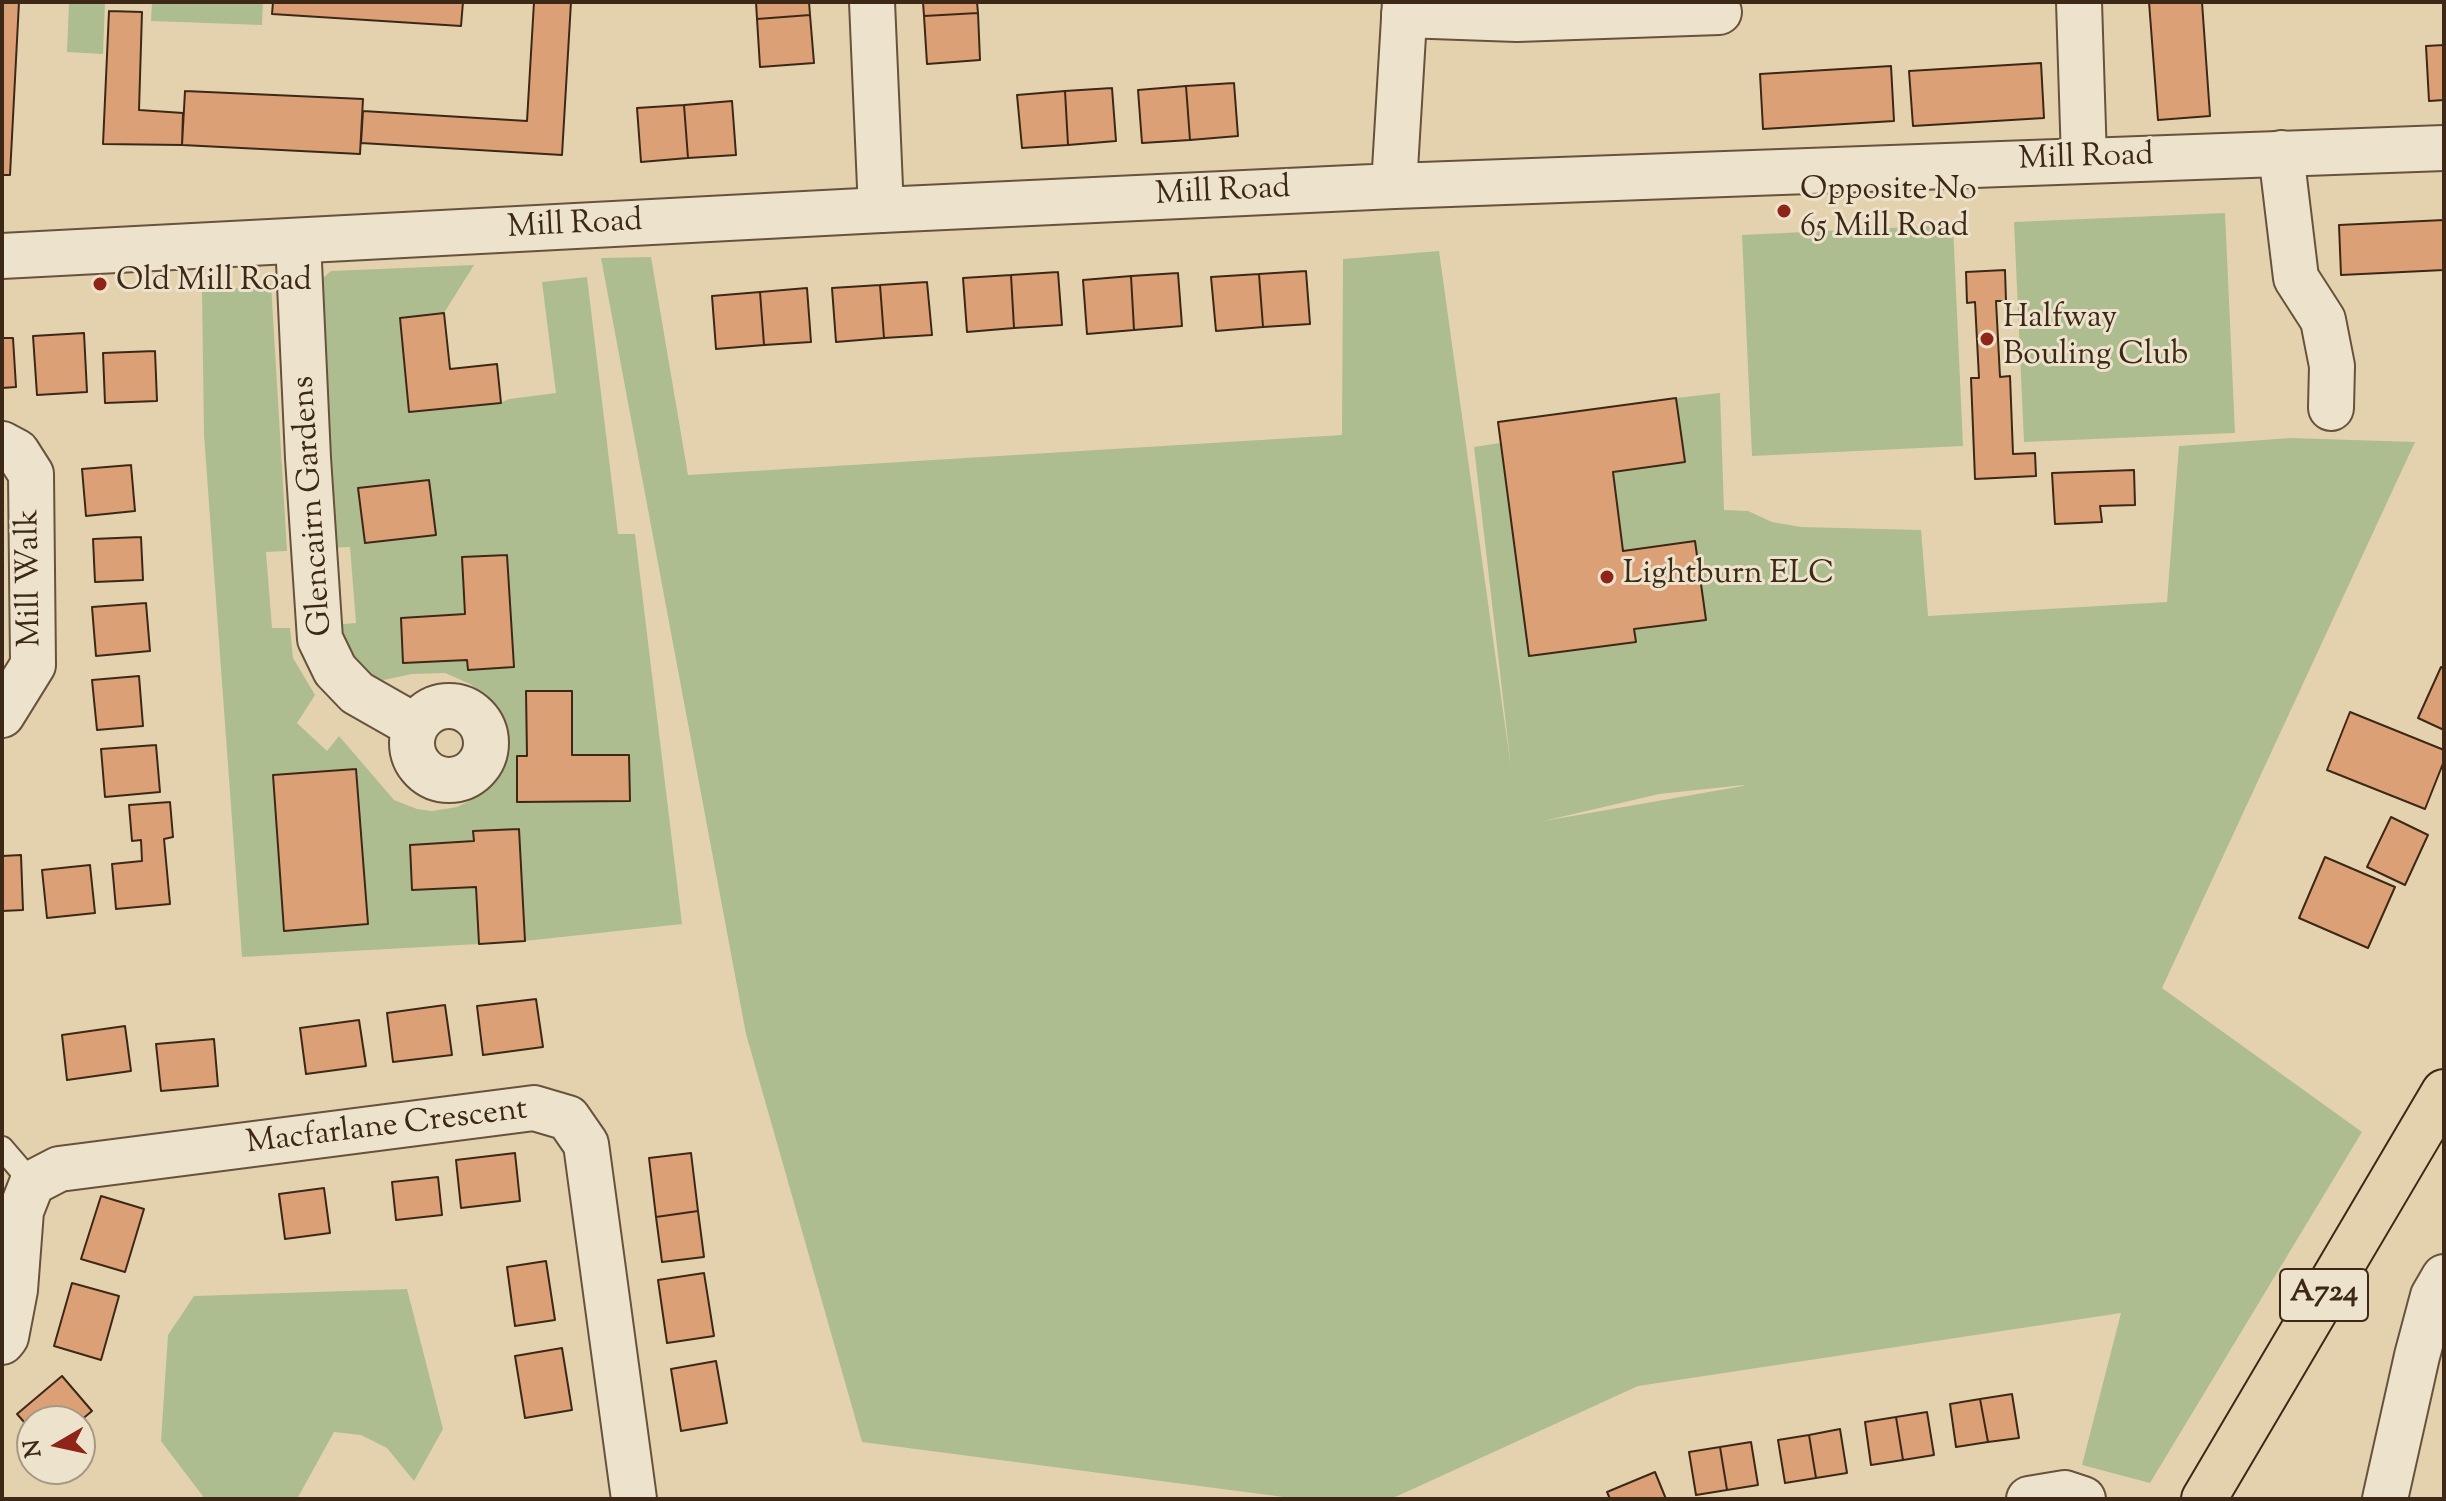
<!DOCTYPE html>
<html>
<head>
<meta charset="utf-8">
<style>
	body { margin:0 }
	#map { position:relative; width:2446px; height:1501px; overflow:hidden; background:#e4d2af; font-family:"Sorts Mill Goudy",serif }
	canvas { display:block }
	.frame { position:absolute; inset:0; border:4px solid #3d2817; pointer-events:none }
	.north { position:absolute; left:16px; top:1405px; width:80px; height:80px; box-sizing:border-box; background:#ede2cb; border:2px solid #a79883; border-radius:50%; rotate:261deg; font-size:22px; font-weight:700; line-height:32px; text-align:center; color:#3d2817 }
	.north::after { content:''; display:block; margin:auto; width:28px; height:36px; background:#8f2418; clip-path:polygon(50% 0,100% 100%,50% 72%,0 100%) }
</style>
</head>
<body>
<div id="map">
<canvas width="2446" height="1501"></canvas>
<div class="frame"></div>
<div class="north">N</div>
</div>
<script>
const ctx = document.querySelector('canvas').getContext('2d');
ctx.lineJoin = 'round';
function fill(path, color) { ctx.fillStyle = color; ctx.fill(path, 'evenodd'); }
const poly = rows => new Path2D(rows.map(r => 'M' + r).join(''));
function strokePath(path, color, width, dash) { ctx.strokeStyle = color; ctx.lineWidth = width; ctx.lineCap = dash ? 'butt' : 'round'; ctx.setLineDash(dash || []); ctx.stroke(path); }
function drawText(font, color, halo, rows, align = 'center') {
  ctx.font = font + ' "Sorts Mill Goudy",serif'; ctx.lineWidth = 6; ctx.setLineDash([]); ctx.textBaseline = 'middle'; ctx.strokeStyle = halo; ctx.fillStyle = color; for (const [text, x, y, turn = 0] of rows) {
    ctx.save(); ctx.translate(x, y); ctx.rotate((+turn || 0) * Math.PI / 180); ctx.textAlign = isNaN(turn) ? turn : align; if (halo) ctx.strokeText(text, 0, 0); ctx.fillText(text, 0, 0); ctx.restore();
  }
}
fill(poly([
	[69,2,105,2,103,54,67,52],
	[152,2,263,2,262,25,151,21],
	[2225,213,2235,433,2024,442,2014,222],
	[1953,225,1963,446,1752,456,1742,235],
	[1439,251,1511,768,1474,447,1500,443,1529,655,1636,641,1634,629,1706,619,1695,541,1623,551,1613,472,1684,462,1676,398,1720,393,1724,510,1748,511,1772,522,1801,527,1921,530,1928,616,2167,602,2179,446,2291,438,2415,442,2162,988,2362,1132,2150,1483,2082,1465,2121,1313,1638,1386,1391,1499,1299,1499,862,1442,746,1034,601,258,651,257,688,475,1342,435,1343,259],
	[1744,785,1743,786,1544,821,1659,794],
	[474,265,444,313,400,318,409,412,500,403,509,399,556,393,542,282,587,277,618,534,635,534,682,924,525,941,519,829,474,831,474,841,410,845,412,890,476,887,479,944,242,957,204,435,202,292,271,284,287,551,266,552,272,628,290,628,293,658,315,695,297,723,327,751,339,736,394,800,417,809,432,811,457,807,473,799,488,788,499,775,505,754,500,719,488,699,470,684,445,673,412,674,365,684,330,625,356,623,350,547,325,548,317,283,331,271],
	[429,480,435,535,365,542,359,488],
	[407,1289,443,1429,414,1481,387,1448,361,1435,334,1432,297,1499,205,1499,161,1441,168,1335,194,1296]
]), '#aebd90');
const building = poly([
	[2,2,19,2,10,175,2,175,2,2],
	[273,2,463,2,461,26,272,14,273,2],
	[534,2,571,2,562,155,361,143,363,111,527,121,534,2],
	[756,2,809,2,810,15,757,19,756,2],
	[923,2,977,2,978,13,924,16,923,2],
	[2149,2,2202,2,2210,116,2158,120,2149,2],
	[109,11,142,12,139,110,183,113,182,145,103,144,109,11],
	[978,13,980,60,927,64,924,16,978,13],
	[810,15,814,63,760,67,757,19,810,15],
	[2444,45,2444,100,2429,101,2426,46,2444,45],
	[2041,63,2044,118,1913,126,1909,71,2041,63],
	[1891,66,1894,121,1763,129,1760,74,1891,66],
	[1234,83,1238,136,1190,140,1186,86,1234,83],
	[1186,86,1190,140,1142,143,1138,90,1186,86],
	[1112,88,1116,141,1068,145,1065,91,1112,88],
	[185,91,363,99,360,154,182,145,185,91],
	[1065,91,1068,145,1022,148,1017,95,1065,91],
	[732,101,736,155,688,158,684,105,732,101],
	[684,105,688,158,641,162,637,108,684,105],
	[2444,220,2444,270,2341,275,2339,225,2444,220],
	[2005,270,2006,301,1996,301,2000,377,2010,376,2013,454,2035,453,2036,476,1975,479,1971,378,1979,378,1975,302,1967,303,1966,272,2005,270],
	[1306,271,1310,324,1263,327,1259,274,1306,271],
	[1058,272,1062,325,1014,328,1011,275,1058,272],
	[1178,273,1182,326,1134,330,1131,276,1178,273],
	[1259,274,1263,327,1216,331,1211,277,1259,274],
	[1011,275,1014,328,967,332,963,278,1011,275],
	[1131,276,1134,330,1087,334,1083,280,1131,276],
	[927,282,932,335,884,338,880,285,927,282],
	[880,285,884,338,836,342,832,288,880,285],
	[807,288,811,342,764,345,760,292,807,288],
	[760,292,764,345,716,349,712,296,760,292],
	[444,313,450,369,497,364,501,403,409,412,400,318,444,313],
	[84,333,87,392,37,395,33,336,84,333],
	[2,338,13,338,16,387,2,388,2,338],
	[155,351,157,401,105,403,103,353,155,351],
	[1676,398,1685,462,1613,472,1623,551,1695,541,1706,620,1634,629,1636,642,1529,656,1498,422,1676,398],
	[131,465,135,511,86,516,82,469,131,465],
	[2134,470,2135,505,2100,506,2102,522,2055,524,2052,473,2134,470],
	[429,480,436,535,365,543,358,488,429,480],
	[141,537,143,580,95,582,93,539,141,537],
	[507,555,514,667,468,670,467,660,403,663,401,618,465,614,462,557,507,555],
	[146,603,150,651,96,656,92,607,146,603],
	[2441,667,2444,669,2444,730,2418,718,2441,667],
	[139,676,143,726,97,730,92,680,139,676],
	[526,691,572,691,572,755,629,755,630,801,517,802,517,756,527,756,526,691],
	[2350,712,2444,750,2444,761,2425,809,2327,770,2350,712],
	[156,745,160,792,105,797,101,749,156,745],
	[356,769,368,924,284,931,273,775,356,769],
	[170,802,173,837,164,839,170,904,116,909,112,864,142,861,141,840,132,841,129,805,170,802],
	[2391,817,2428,835,2405,885,2367,867,2391,817],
	[519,829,525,941,479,944,476,887,412,890,410,845,474,841,473,831,519,829],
	[21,855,23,910,2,911,2,856,21,855],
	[2325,857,2395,887,2368,948,2299,918,2325,857],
	[90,865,95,913,47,918,42,870,90,865],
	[536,999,543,1047,483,1055,477,1006,536,999],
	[445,1005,452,1055,393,1062,387,1013,445,1005],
	[359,1020,366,1066,306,1074,300,1028,359,1020],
	[125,1026,131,1071,67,1080,62,1035,125,1026],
	[214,1039,218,1086,161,1091,156,1044,214,1039],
	[515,1153,520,1201,461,1208,456,1160,515,1153],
	[691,1153,698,1211,656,1217,649,1158,691,1153],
	[438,1177,442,1215,396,1220,392,1182,438,1177],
	[324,1188,330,1233,285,1239,279,1194,324,1188],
	[101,1196,144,1209,125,1272,81,1259,101,1196],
	[698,1211,704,1257,662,1262,656,1217,698,1211],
	[546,1261,555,1320,515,1326,507,1267,546,1261],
	[704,1273,714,1336,667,1343,658,1280,704,1273],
	[72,1283,119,1296,101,1360,54,1346,72,1283],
	[562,1348,572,1410,525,1418,515,1356,562,1348],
	[716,1361,727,1423,681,1431,671,1369,716,1361],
	[62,1376,92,1411,80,1421,32,1421,32,1431,17,1414,62,1376],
	[2012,1394,2019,1438,1988,1442,1980,1399,2012,1394],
	[1980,1399,1988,1442,1956,1447,1950,1404,1980,1399],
	[1927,1412,1934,1455,1903,1460,1896,1417,1927,1412],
	[1896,1417,1903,1460,1871,1465,1865,1422,1896,1417],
	[1840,1429,1847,1473,1816,1478,1809,1435,1840,1429],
	[1809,1435,1816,1478,1785,1483,1778,1440,1809,1435],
	[1751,1442,1758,1485,1727,1490,1720,1447,1751,1442],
	[1720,1447,1727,1490,1696,1495,1689,1452,1720,1447],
	[1655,1472,1666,1499,1610,1499,1607,1492,1655,1472]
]);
fill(building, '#dca077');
strokePath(building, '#3d2817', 2);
const service = poly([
	[2,1148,32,1183]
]);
const minor = poly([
	[872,2,881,210],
	[2079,2,2084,160],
	[1404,15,1517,19,1719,12],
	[2281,153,2296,278,2323,320,2332,366,2331,408],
	[298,241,308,458,320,639,335,670,357,693,415,726],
	[2,444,17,452,31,474,33,665,2,715],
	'412 743a37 37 0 1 1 74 0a37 37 0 1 1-74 0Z',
	[2,1342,6,1337,15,1290,21,1211,32,1183,59,1169,534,1108,568,1118,586,1144,634,1499],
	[2029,1499,2065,1493,2083,1499],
	[2385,1499,2417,1356,2433,1296,2444,1277]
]);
const tertiary = poly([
	[1394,186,1405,2],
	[2,256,881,210,1394,186,2444,148]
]);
const primary = poly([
	[2204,1499,2444,1092]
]);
strokePath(service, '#67523d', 26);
strokePath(minor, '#67523d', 48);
strokePath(tertiary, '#67523d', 48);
strokePath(primary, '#3d2817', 48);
strokePath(service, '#ede2cb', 22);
strokePath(minor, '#ede2cb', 44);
strokePath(tertiary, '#ede2cb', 44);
strokePath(primary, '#e4d2af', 44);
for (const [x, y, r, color] of [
	[1784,211,8,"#8f2418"],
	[100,284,8,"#8f2418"],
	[1987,339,8,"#8f2418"],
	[1607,577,8,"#8f2418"]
]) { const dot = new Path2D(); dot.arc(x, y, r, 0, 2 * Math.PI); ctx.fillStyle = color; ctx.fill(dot); strokePath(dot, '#ede2cb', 3); }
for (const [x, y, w] of [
	[2324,1295,88]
]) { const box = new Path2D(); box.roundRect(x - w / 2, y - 26, w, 52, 6); ctx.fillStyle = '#ede2cb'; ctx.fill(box); strokePath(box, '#3d2817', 2); }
drawText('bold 30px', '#3d2817', null, [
	["A724",2324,1295]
]);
drawText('32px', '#3d2817', '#ede2cb', [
	["Mill Road",2086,160,-2],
	["Mill Road",1223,194,-3],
	["Mill Road",575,227,-3],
	["Glencairn Gardens",315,506,-94],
	["Mill Walk",32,578,-91],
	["Macfarlane Crescent",387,1129,-7]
]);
drawText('32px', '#3d2817', '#ede2cb', [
	["Opposite No",1800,193],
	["65 Mill Road",1800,230],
	["Old Mill Road",116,284],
	["Halfway",2003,321],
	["Bouling Club",2003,358],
	["Lightburn ELC",1623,577]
], 'left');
</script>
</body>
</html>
